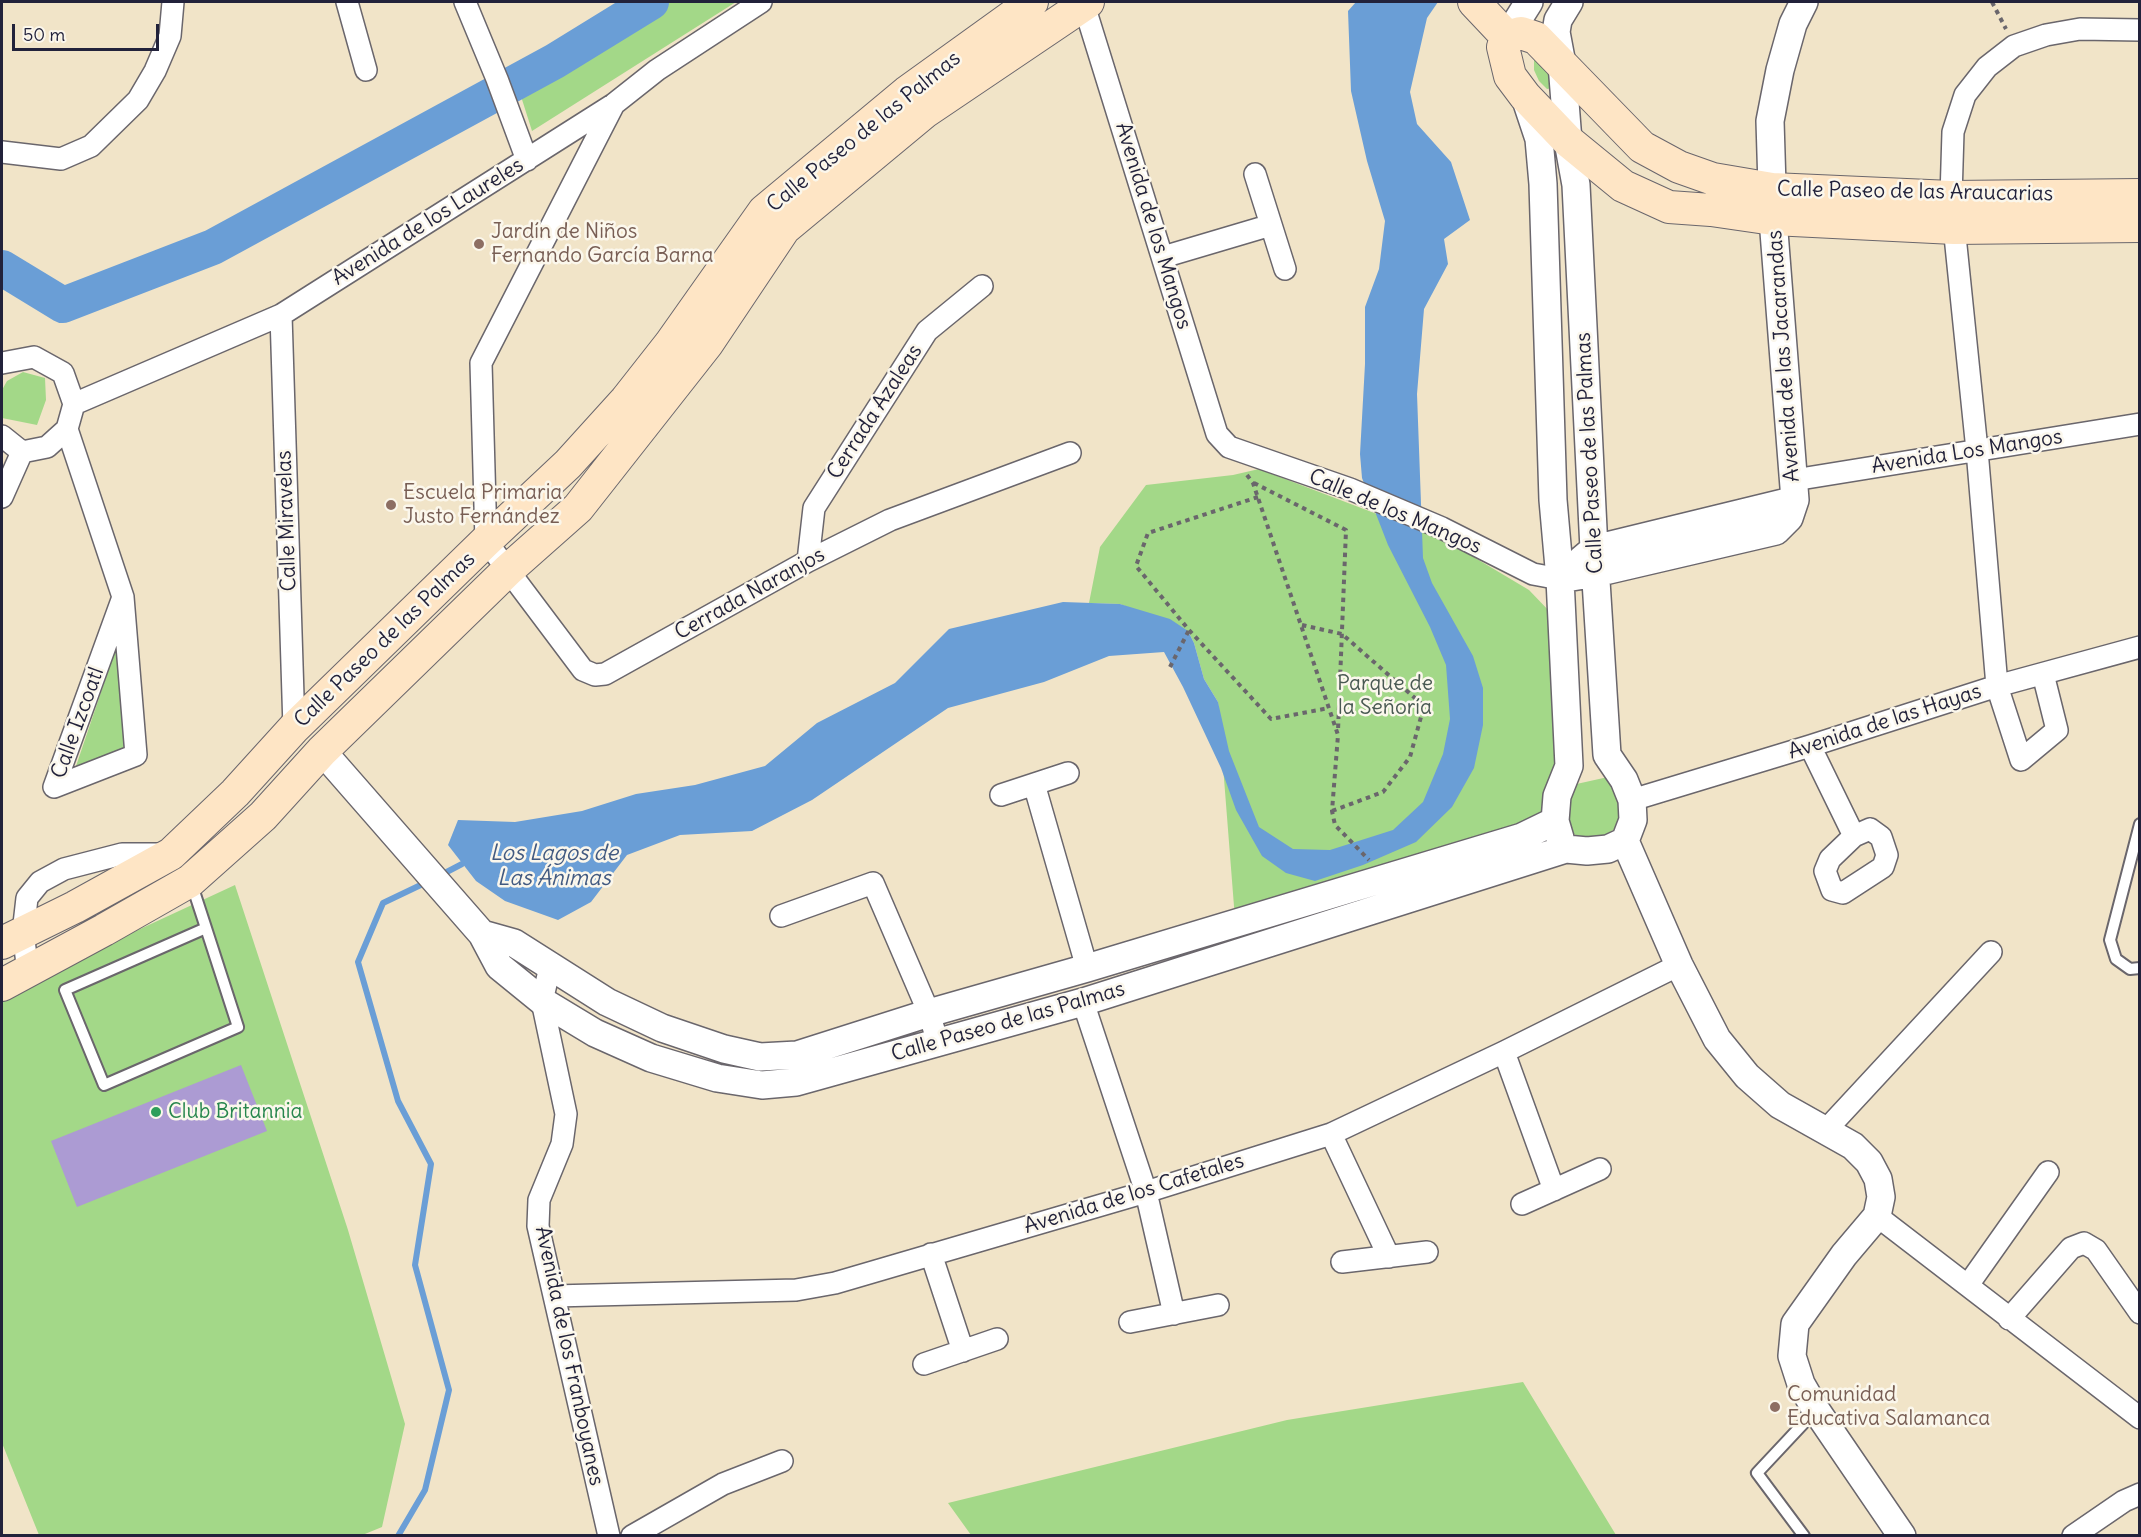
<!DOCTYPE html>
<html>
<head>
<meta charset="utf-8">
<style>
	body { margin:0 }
	#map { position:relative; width:2141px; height:1537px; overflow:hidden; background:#f1e4c8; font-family:Delius,sans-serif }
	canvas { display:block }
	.frame { position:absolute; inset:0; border:3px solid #22223b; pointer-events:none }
	.scale { position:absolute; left:12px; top:24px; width:147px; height:27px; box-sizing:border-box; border:3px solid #22223b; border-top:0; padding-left:8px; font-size:18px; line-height:21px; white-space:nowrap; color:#22223b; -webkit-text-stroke:4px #fbf7ec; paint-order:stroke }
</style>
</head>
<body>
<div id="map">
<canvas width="2141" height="1537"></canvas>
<div class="frame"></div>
<div class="scale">50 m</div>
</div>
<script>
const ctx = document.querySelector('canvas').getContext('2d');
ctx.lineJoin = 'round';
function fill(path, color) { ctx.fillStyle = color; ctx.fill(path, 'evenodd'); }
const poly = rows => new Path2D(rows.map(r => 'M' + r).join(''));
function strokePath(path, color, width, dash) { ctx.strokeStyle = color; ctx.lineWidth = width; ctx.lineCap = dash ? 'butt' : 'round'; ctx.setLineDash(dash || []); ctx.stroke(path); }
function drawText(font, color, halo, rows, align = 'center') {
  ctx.font = font + ' Delius,sans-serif'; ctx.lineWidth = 5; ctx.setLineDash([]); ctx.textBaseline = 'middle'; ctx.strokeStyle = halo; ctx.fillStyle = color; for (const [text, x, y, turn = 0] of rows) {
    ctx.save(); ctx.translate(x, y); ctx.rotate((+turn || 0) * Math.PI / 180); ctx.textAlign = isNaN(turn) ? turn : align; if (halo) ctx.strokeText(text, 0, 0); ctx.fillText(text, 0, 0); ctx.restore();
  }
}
fill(poly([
	[662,2,736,2,532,131,519,90],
	[1534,59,1544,60,1558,72,1554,88,1547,89,1539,81,1534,70],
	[23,372,45,378,46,400,37,425,2,418,2,390,7,381],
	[1259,469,1445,540,1529,590,1552,614,1559,699,1555,775,1547,814,1367,878,1235,919,1218,702,1204,679,1194,643,1188,631,1120,604,1089,603,1100,547,1146,485,1233,475],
	[118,642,125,754,74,772],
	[1608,777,1622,807,1616,828,1602,837,1586,841,1574,834,1568,817,1572,785],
	[235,885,348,1230,405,1424,382,1527,360,1536,39,1535,2,1443,2,993],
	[1523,1382,1616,1535,971,1535,948,1503,1287,1420]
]), '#a3d888');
fill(poly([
	[1356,2,1438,2,1427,18,1410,92,1417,124,1451,162,1470,220,1444,239,1448,264,1424,309,1417,394,1423,558,1432,583,1473,656,1483,688,1483,725,1474,768,1452,807,1416,842,1363,865,1315,881,1286,873,1262,856,1236,810,1221,768,1183,687,1164,652,1109,656,1044,682,948,708,812,800,752,831,680,835,627,855,591,902,558,920,505,901,476,881,448,845,458,820,515,822,582,811,636,794,695,785,765,766,817,723,895,683,949,629,1063,602,1120,604,1170,619,1188,631,1194,643,1204,679,1218,702,1229,751,1259,827,1293,849,1330,850,1393,830,1423,802,1443,754,1450,719,1446,665,1430,627,1388,545,1362,478,1360,454,1365,364,1365,307,1379,269,1385,221,1367,161,1351,91,1348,11]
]), '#6a9ed6');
strokePath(poly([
	[439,876,462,864],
	[398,1536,425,1490,449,1390,415,1265,431,1164,398,1101,358,962,383,903,427,882]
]), '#6a9ed6', 6);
strokePath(poly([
	[2,268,63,305,213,247,555,61,651,2]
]), '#6a9ed6', 36);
fill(poly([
	[241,1065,267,1131,77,1207,51,1141]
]), '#ac9bd3');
const service = poly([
	[2140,824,2110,940,2116,959,2130,969,2140,968],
	[191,882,206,928,238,1027,104,1085,65,990,206,928],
	[1804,1536,1757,1473,1816,1410]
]);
const minor = poly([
	[347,2,366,70],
	[465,2,497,79,527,160],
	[1083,2,1217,434,1229,447,1350,489,1442,528,1533,574,1560,579],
	[614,104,481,363,486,541,583,670,595,675,605,674,808,561,890,520,1070,453],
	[2,152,61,159,91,146,138,100,155,71,170,36,173,2],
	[1255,174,1285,269],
	[1163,257,1271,225],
	[281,315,294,728],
	[2,363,34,357,63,373,74,404,67,429,47,447,22,452,2,436],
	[74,404,281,315,614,104,657,70,761,2],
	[67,429,123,597,136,755,54,787,123,597],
	[1794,480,2140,424],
	[2,497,22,452],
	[808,561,814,508,927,331,982,286],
	[2043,674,2057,730,2021,760,1997,686,1977,450,1951,197,1953,132,1965,95,1987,67,2014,46,2046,35,2080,29,2140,30],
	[1810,746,1854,836],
	[1034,784,1087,968],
	[1001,795,1068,773],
	[1632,800,1810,746,1997,686,2140,647],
	[1870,829,1881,837,1887,855,1883,867,1843,893,1832,890,1825,871,1830,859,1854,836,1870,829],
	[781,916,873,883,929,1013,938,1043],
	[550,967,542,1001,566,1114,562,1144,539,1200,538,1226,609,1536],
	[28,971,23,933,27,898,40,882,64,869,122,854,167,854],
	[1083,1002,1146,1192,1174,1314],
	[1504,1052,1554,1190],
	[1826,1130,1991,952],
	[1331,1134,1389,1257],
	[1522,1204,1600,1169],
	[1877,1216,2140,1418],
	[931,1254,963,1351],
	[1342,1262,1427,1252],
	[1968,1285,2048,1172],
	[554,1296,796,1290,835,1283,1146,1192,1331,1134,1504,1052,1679,965],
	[2009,1319,2071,1248,2084,1243,2096,1250,2140,1313],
	[1130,1322,1218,1305],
	[924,1364,997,1339],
	[632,1536,723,1484,782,1461],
	[2073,1536,2124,1501,2140,1494]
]);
const tertiary = poly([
	[1507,37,1529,2],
	[1525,97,1539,139,1543,184,1553,500,1560,579,1569,766,1557,796,1555,821,1560,838],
	[1581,560,1594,549,1795,500],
	[1560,579,1596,573,1776,531,1789,518,1795,500,1773,219,1770,121,1780,70,1793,24,1804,2],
	[322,751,482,934,499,966,542,1001,595,1033,651,1058,717,1078,762,1085,796,1082,1083,1002,1566,849,1587,851,1608,849,1625,841,1633,820,1632,800,1624,780,1607,755,1594,549,1576,185,1568,141,1562,64,1556,32,1558,20,1569,2],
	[1625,841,1679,965,1717,1039,1747,1076,1780,1105,1853,1146,1869,1162,1878,1179,1881,1197,1877,1216,1844,1255,1795,1324,1792,1356,1801,1384,1816,1410,1902,1536],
	[482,934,514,943,607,1002,662,1028,724,1049,760,1057,797,1055,929,1013,1087,968,1522,837,1555,821]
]);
const secondary = poly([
	[1474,2,1507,37],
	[1507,37,1503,47,1510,76,1525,96,1568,141,1623,186,1669,207,1711,210,1773,219,1954,228,2140,226],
	[1507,37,1521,33,1536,38,1642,147,1679,167,1713,179,1772,189,1951,197,2140,195],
	[2,943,75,907,171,854,235,793,294,728,486,541,568,464,626,400,670,344,764,211,907,92,1032,2],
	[2,985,104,930,190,881,263,816,322,751,508,570,578,508,707,344,784,229,925,112,1088,2]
]);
strokePath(service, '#6a666c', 14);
strokePath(minor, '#6a666c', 24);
strokePath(tertiary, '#6a666c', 30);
strokePath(secondary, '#6a666c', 34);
strokePath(poly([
	[1992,2,2006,29],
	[1247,475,1253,483,1338,735,1332,811,1335,825,1369,860],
	[1254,483,1346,530,1338,731],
	[1258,497,1148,533,1136,566,1189,630,1271,719,1329,708],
	[1302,625,1342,634,1424,706,1410,757,1383,792,1332,811],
	[1170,667,1189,630]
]), '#6a666c', 4, [4.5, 4.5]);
strokePath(service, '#fff', 10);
strokePath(minor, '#fff', 21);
strokePath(tertiary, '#fff', 27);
strokePath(secondary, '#fee5c5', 32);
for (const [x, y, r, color] of [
	[479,244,6,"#8d6e63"],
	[391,505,6,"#8d6e63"],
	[156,1112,6,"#2e9e5b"],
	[1775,1407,6,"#8d6e63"]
]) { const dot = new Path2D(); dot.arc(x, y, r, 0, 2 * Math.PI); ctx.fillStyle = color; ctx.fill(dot); strokePath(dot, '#fbf7ec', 2); }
drawText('21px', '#22223b', '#fbf7ec', [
	["Calle Paseo de las Palmas",864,132,-39],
	["Calle Paseo de las Araucarias",1915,192,1],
	["Avenida de los Laureles",428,222,-32],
	["Avenida de los Mangos",1153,226,73],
	["Avenida de las Jacarandas",1784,356,-94],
	["Cerrada Azaleas",875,412,-57],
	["Avenida Los Mangos",1967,452,-9],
	["Calle Paseo de las Palmas",1590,453,-93],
	["Calle de los Mangos",1395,512,23],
	["Calle Miravelas",287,521,-92],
	["Cerrada Naranjos",750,594,-29],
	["Calle Paseo de las Palmas",385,640,-44],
	["Avenida de las Hayas",1885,722,-18],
	["Calle Izcoatl",78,723,-70],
	["Calle Paseo de las Palmas",1008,1022,-16],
	["Avenida de los Cafetales",1134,1194,-17],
	["Avenida de los Franboyanes",569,1356,78]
]);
drawText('21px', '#785e54', '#fbf7ec', [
	["Jardín de Niños",491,232],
	["Fernando García Barna",491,256],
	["Escuela Primaria",403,493],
	["Justo Fernández",403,517],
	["Comunidad",1787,1395],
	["Educativa Salamanca",1787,1419]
], 'left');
drawText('21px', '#495952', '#fbf7ec', [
	["Parque de",1385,684],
	["la Señoría",1385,708]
]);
drawText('21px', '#27864d', '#fbf7ec', [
	["Club Britannia",168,1112]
], 'left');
drawText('italic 22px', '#425a81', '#fbf7ec', [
	["Los Lagos de",554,854],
	["Las Ánimas",554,879]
]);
</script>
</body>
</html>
